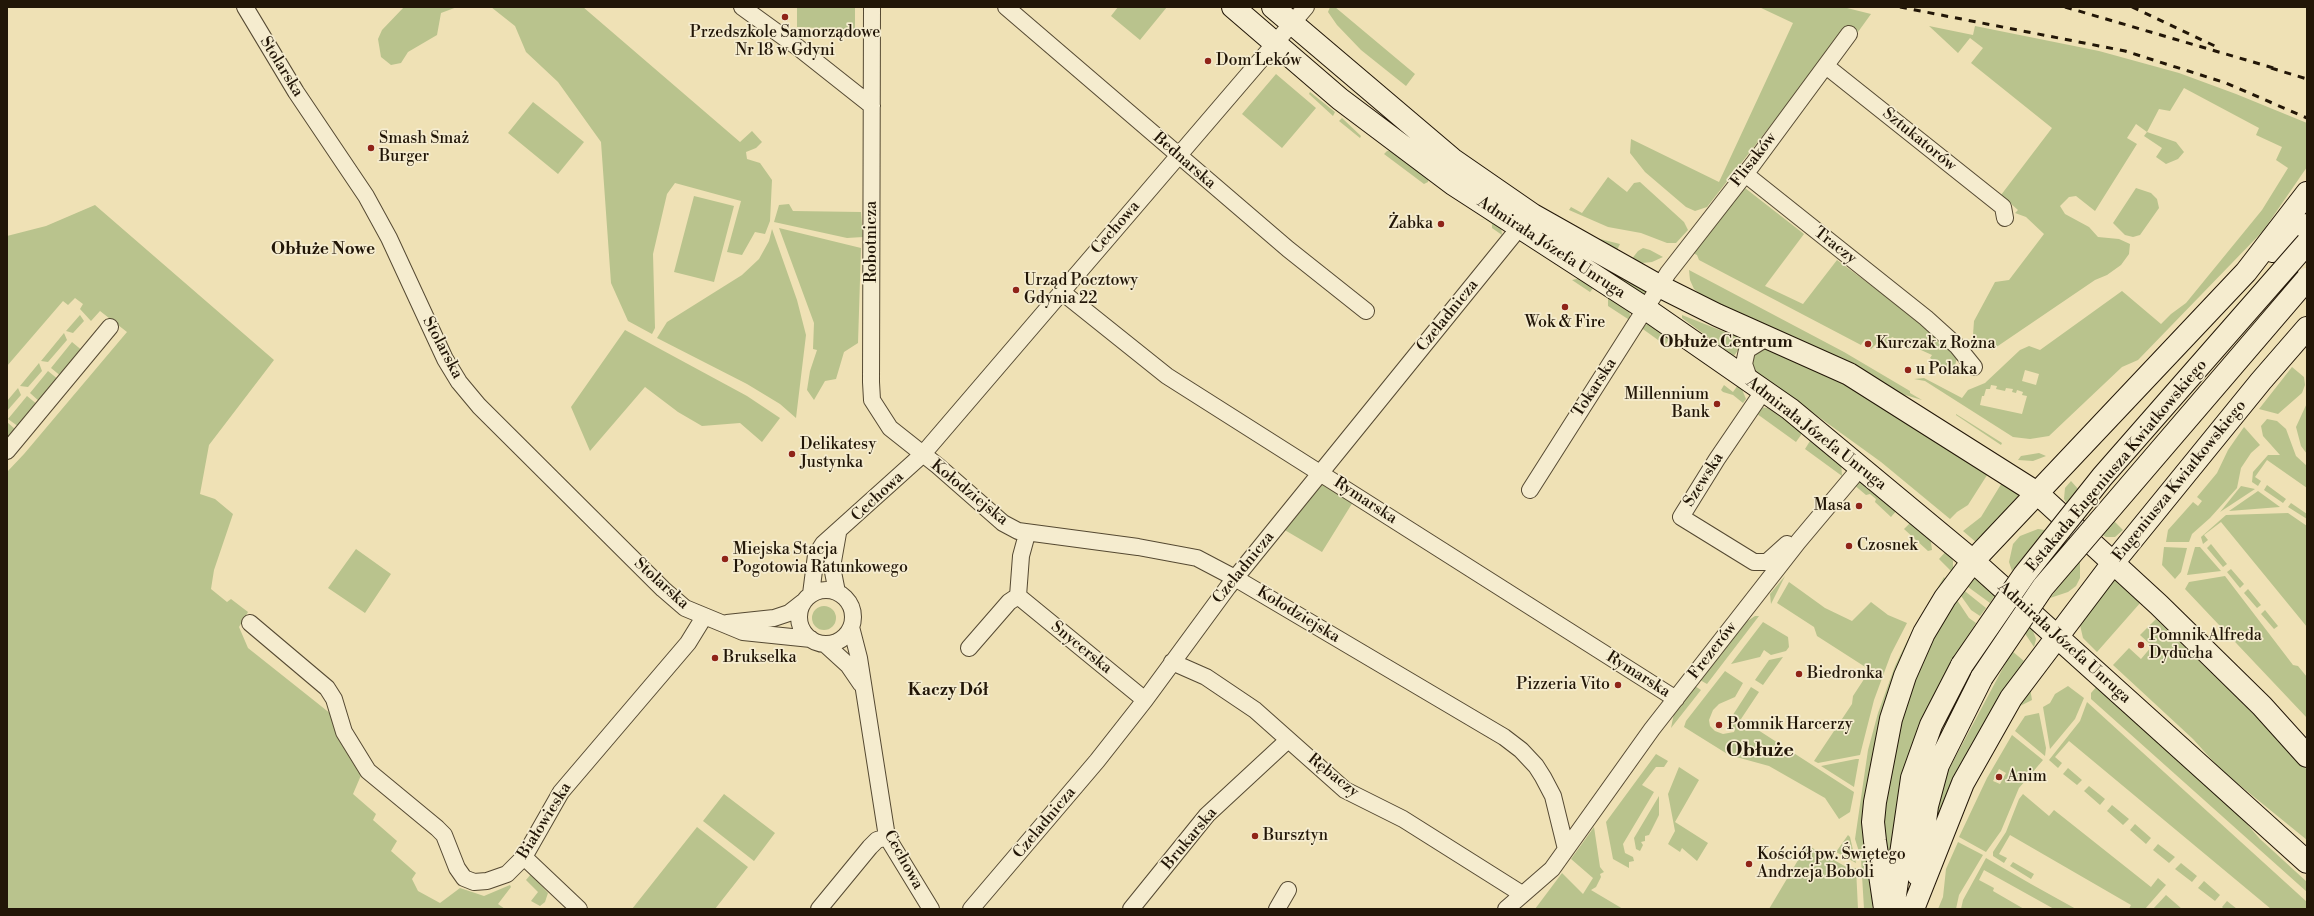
<!DOCTYPE html>
<html>
<head>
<meta charset="utf-8">
<style>
	body { margin:0 }
	#map { position:relative; width:2314px; height:916px; overflow:hidden; background:#efe1b5; font-family:"Libre Bodoni",serif }
	canvas { display:block }
	.frame { position:absolute; inset:0; border:8px solid #221607; pointer-events:none }
</style>
</head>
<body>
<div id="map">
<canvas width="2314" height="916"></canvas>
<div class="frame"></div>
</div>
<script>
const ctx = document.querySelector('canvas').getContext('2d');
ctx.lineJoin = 'round';
function fill(path, color) { ctx.fillStyle = color; ctx.fill(path, 'evenodd'); }
const poly = rows => new Path2D(rows.map(r => 'M' + r).join(''));
function strokePath(path, color, width, dash) { ctx.strokeStyle = color; ctx.lineWidth = width; ctx.lineCap = dash ? 'butt' : 'round'; ctx.setLineDash(dash || []); ctx.stroke(path); }
function drawText(font, color, halo, rows, align = 'center') {
  ctx.font = font + ' "Libre Bodoni",serif'; ctx.lineWidth = 3.5; ctx.setLineDash([]); ctx.textBaseline = 'middle'; ctx.strokeStyle = halo; ctx.fillStyle = color; for (const [text, x, y, turn = 0] of rows) {
    ctx.save(); ctx.translate(x, y); ctx.rotate((+turn || 0) * Math.PI / 180); ctx.textAlign = isNaN(turn) ? turn : align; if (halo) ctx.strokeText(text, 0, 0); ctx.fillText(text, 0, 0); ctx.restore();
  }
}
fill(poly([
	[404,7,457,7,441,13,437,35,408,52,401,63,391,65,381,57,378,39,382,30],
	[491,7,583,7,740,142,752,131,762,142,756,148,746,152,747,159,760,163,772,180,770,221,765,234,755,232,742,255,727,252,741,201,675,183,667,194,653,254,655,328,652,334,628,321,611,283,601,142,558,82,526,52,515,26],
	[797,7,855,7,855,30,797,27],
	[1118,7,1167,7,1140,40,1111,16],
	[1330,7,1335,7,1415,74,1406,86,1361,50,1337,25,1328,12],
	[1759,7,1843,7,1871,14,1858,32,1845,30,1707,207,1695,211,1686,207,1645,172,1630,153,1631,139,1719,182,1793,23],
	[1929,26,1973,35,1975,26,2099,51,2179,73,2236,94,2307,123,2307,167,2263,231,2138,360,2122,367,2049,436,2030,439,2013,437,1925,381,1914,379,1924,378,1962,398,1968,390,1985,383,2020,350,2029,346,2040,350,2122,291,2161,324,2171,314,2186,303,2262,210,2288,168,2276,160,2282,147,2256,135,2259,128,2184,88,2170,111,2159,109,2147,132,2176,142,2184,152,2178,159,2166,164,2156,157,2162,148,2144,136,2147,132,2136,124,2127,138,2137,144,2095,211,2076,196,2069,197,2060,206,2065,214,2089,227,2098,237,2119,239,2130,244,2129,254,2121,265,2107,275,2095,280,1992,350,1973,335,1974,321,1995,282,2009,280,2044,234,2026,217,2015,213,2018,210,2001,195,2052,128,1971,63,1983,48,1970,38,1958,53],
	[2025,370,2039,374,2036,385,2022,381],
	[1991,385,1997,386,1996,389,2005,391,2006,388,2013,389,2012,392,2016,393,2017,390,2023,392,2022,395,2027,396,2022,414,1980,405,1982,396,1984,396,1986,389,1990,389],
	[1276,74,1316,108,1282,148,1242,114],
	[1310,92,1335,112,1333,116,1309,94],
	[533,102,584,142,558,174,508,133],
	[1342,118,1361,136,1360,138,1339,121],
	[1392,150,1428,178,1428,182,1424,184,1384,154,1387,151],
	[1608,177,1627,192,1634,183,1640,182,1684,222,1688,230,1676,243,1667,243,1641,233,1608,227,1569,210,1571,207,1582,213],
	[1745,188,1804,234,1765,286,1803,304,1837,260,1942,338,1957,357,1953,375,1930,358,1932,355,1892,337,1883,349,1876,344,1871,349,1870,348,1873,344,1865,339,1861,345,1699,260,1697,255,1693,253,1736,195],
	[2136,188,2151,193,2157,199,2159,208,2140,235,2133,237,2125,235,2113,223],
	[694,196,734,206,714,282,674,272],
	[789,204,793,211,861,212,863,237,847,238,774,222,779,205],
	[95,205,274,360,209,445,200,494,215,499,233,514,214,570,211,589,227,602,231,599,248,612,239,627,248,648,331,714,362,773,353,794,376,814,373,820,397,841,391,851,416,873,412,879,418,891,440,903,460,888,484,896,510,885,511,887,498,904,505,909,7,909,7,472,24,454,127,332,100,311,91,321,80,309,83,304,75,298,68,305,63,301,7,366,7,236,46,226],
	[1488,218,1501,226,1502,235,1492,228,1492,224,1485,219,1477,220],
	[1567,222,1596,238,1620,244,1616,252],
	[779,228,861,248,858,343,844,352,836,379,825,381,814,400,807,390,810,371,817,350,813,349,814,323],
	[772,229,797,300,806,335,796,418,780,404,747,384,657,338,667,322,742,275,759,259,769,241],
	[1643,248,1650,250,1663,257,1652,262,1642,263,1631,260,1638,251],
	[1689,270,1844,352,1910,391,1910,393,1922,400,1895,392,1707,300,1694,289,1690,280],
	[1623,274,1647,286,1649,298,1617,284],
	[1581,278,1594,287,1590,292,1572,280],
	[1608,296,1629,310,1631,321,1608,306],
	[80,315,84,321,73,333,66,331],
	[1682,315,1745,340,1743,343,1734,356,1682,318],
	[1647,324,1668,336,1668,341,1665,345,1640,327],
	[625,330,747,396,780,418,762,442,740,423,702,426,678,412,645,387,590,451,571,407],
	[64,333,67,340,48,362,41,361],
	[72,342,84,352,62,377,51,368],
	[1760,349,1767,349,1836,376,1989,472,1968,505,1957,512,1950,519,1881,462,1758,373,1752,366,1752,360],
	[39,363,42,371,28,387,20,386],
	[2292,367,2304,377,2305,385,2302,393,2278,414,2259,409],
	[48,371,59,380,40,402,30,393],
	[1724,385,1733,392,1738,385,1741,387,1746,399,1743,403,1733,395,1723,392,1721,390],
	[18,388,21,395,7,411,7,401],
	[27,396,38,405,19,427,8,419],
	[2307,403,2307,454,2301,446,2296,427],
	[1759,407,1768,408,1801,431,1801,435,1796,442,1753,411],
	[1956,414,2002,443,2001,445,1956,415],
	[2267,419,2277,421,2286,429,2296,456,2307,466,2307,488,2267,460,2255,477,2261,481,2258,486,2252,482,2253,472,2268,455,2280,455,2263,436,2261,426],
	[7,422,16,430,7,441],
	[2244,427,2260,445,2251,453,2241,468,2237,488,2210,518,2192,534,2189,542,2166,542,2168,530,2193,502,2198,506,2202,501,2197,497,2217,473,2228,450],
	[1810,441,1814,441,1841,462,1842,476,1805,449],
	[2039,453,2046,456,2033,461,2018,460,2021,456],
	[1864,480,1897,510,1891,517,1875,502,1876,499,1870,494,1866,495,1853,484],
	[2003,481,2022,495,1977,543,1963,531,1981,517],
	[2071,481,2079,490,2067,504,2064,499,2065,488],
	[1322,482,1353,502,1322,552,1283,529],
	[2267,485,2286,499,2283,503,2264,490],
	[2241,486,2255,489,2220,512],
	[2258,491,2280,507,2229,511],
	[2291,503,2307,514,2307,519,2288,507],
	[2288,513,2307,526,2307,627,2221,522,2204,535,2208,540,2203,544,2201,537,2226,515],
	[2113,520,2123,530,2115,537,2106,537,2101,534],
	[1911,522,1935,537,1931,542,1932,550,1928,551,1904,529],
	[2038,529,2045,530,2012,571,2009,562,2013,544,2020,536],
	[2211,544,2227,564,2223,567,2207,548],
	[2164,547,2187,548,2181,572,2175,579,2162,565],
	[2195,547,2200,547,2221,571,2187,575],
	[356,549,391,574,365,613,328,588],
	[1948,549,1953,561,1953,573,1939,559],
	[2080,559,2080,578,2076,586,2068,592,2050,598],
	[2231,569,2244,584,2240,588,2227,572],
	[1785,576,1771,604,1770,594],
	[2225,576,2293,665,2298,666,2307,677,2307,718,2185,589,2189,582],
	[1944,577,1948,584,1880,727,1865,793,1863,818,1865,849,1873,885,1873,904,1872,909,1864,909,1861,858,1855,839,1868,750,1878,713,1895,666,1912,631],
	[1974,578,1995,595,1990,603,1964,584],
	[2115,579,2141,602,2097,652,2083,638,2080,625,2082,619],
	[1789,582,1825,608,1852,621,1871,602,1888,615,1907,623,1891,654,1874,700,1860,755,1818,763,1814,761,1852,704,1853,696,1870,670,1817,636,1814,627,1777,603],
	[1961,588,1986,608,1980,616,1971,610,1959,593],
	[2248,589,2261,605,2257,608,2244,593],
	[1955,597,1969,618,1976,623,1960,648,1913,744,1899,787,1888,879,1879,813,1907,693,1931,637],
	'812 618a12 12 0 1 1 24 0a12 12 0 1 1-24 0Z',
	[2265,610,2278,626,2274,629,2261,614],
	[1755,616,1759,616,1707,684,1700,680,1746,622],
	[2156,619,2271,731,2307,770,2307,840,2221,770,2193,739,2113,665,2129,648,2141,659,2152,646,2140,635],
	[1763,622,1788,637,1789,647,1786,651,1771,655,1764,650,1760,657,1731,664],
	[2028,626,2033,631,2036,639,2034,647,2024,632],
	[2012,651,2024,661,2010,682,1934,838,1938,806,1948,771],
	[1783,657,1763,685,1755,680,1769,660],
	[1725,671,1743,683,1735,697,1719,704,1713,710,1709,720,1710,726,1715,731,1723,734,1734,732,1735,729,1727,724,1751,687,1759,692,1741,719,1854,792,1850,812,1839,819,1825,798,1769,766,1729,755,1684,727,1686,721],
	[2098,685,2231,806,2260,839,2307,882,2307,892,2091,699,2091,693],
	[1695,686,1701,690,1671,728,1674,713],
	[2068,686,2084,698,2075,719,2050,749,2043,707,2050,703,2055,694],
	[2030,688,2032,700,2016,708],
	[2087,702,2307,902,2307,909,2271,909,2069,741,2055,757,2062,763,2058,768,2049,760,2080,721],
	[2039,713,2046,748,2045,756,2015,731,2025,716],
	[2012,735,2043,760,2019,788,2001,831,1986,852,1959,837,1987,778],
	[1999,769,2006,773,2000,784,1993,781],
	[1656,754,1668,761,1664,767,1656,767,1642,785,1654,792,1623,844,1625,853,1633,857,1634,861,1629,862,1629,868,1613,859,1606,822],
	[1856,759,1859,759,1854,787,1821,766],
	[1679,767,1699,780,1675,822,1708,843,1697,861,1682,848,1680,852,1668,844,1675,831,1668,794],
	[2068,768,2082,780,2077,785,2063,774],
	[2089,786,2105,799,2100,805,2084,791],
	[724,794,775,833,754,861,703,821],
	[2023,794,2049,816,2054,810,2151,887,2158,878,2166,885,2145,909,2129,909,2131,905,2010,835,1999,854,2007,858,2004,863,1993,856,1993,852,2006,832,2019,799],
	[1659,796,1659,815,1649,835,1645,836,1645,841,1641,842,1643,845,1640,851,1636,849,1634,838],
	[2112,805,2129,819,2123,825,2107,811],
	[2135,824,2151,838,2146,844,2130,830],
	[697,827,748,867,715,909,632,909],
	[1594,827,1600,867,1604,872,1600,874,1601,877,1596,887,1591,890,1623,909,1535,909,1562,873,1583,894,1593,878,1571,859],
	[1848,835,1850,837,1856,863,1836,852],
	[1958,842,1983,855,1959,895,1956,909,1938,909,1943,897,1946,869],
	[2158,844,2175,857,2169,863,2153,850],
	[1807,845,1850,869,1856,868,1858,909,1769,909],
	[1986,858,2031,884,2076,909,2054,909,1984,870,1979,880,1994,888,1993,891,2024,909,1961,909,1963,900],
	[2013,862,2034,874,2031,879,2010,866],
	[2181,863,2197,876,2192,882,2175,869],
	[531,874,548,893,545,902,540,906,531,901,538,892,526,880],
	[2204,881,2220,895,2215,901,2198,888],
	[2166,895,2182,909,2153,909],
	[2227,901,2237,909,2224,909,2222,907]
]), '#b9c38d');
const street = poly([
	[245,7,296,92,366,196,389,238,445,359,459,382,479,406,663,589,685,608,743,632,811,639],
	[742,7,800,49,872,106],
	[872,7,871,382,872,400,890,428,938,466,1003,523,1018,531,1138,547,1197,558,1235,578,1504,737,1521,750,1536,766,1543,777,1553,796,1566,849],
	[1006,7,1288,249,1366,311],
	[1826,66,2003,207,2005,218],
	[1744,173,1926,318,1957,346,1974,367],
	[1062,292,1167,376,1676,699],
	[1750,381,1744,364,1747,350,1768,337],
	[1764,390,1717,459,1681,517,1754,562,1767,562,1787,544],
	[7,451,110,327],
	[1530,490,1668,273,1753,164,1849,34],
	[1027,534,1021,556,1018,596,1145,700],
	'799 617a27 27 0 1 1 54 0a27 27 0 1 1-54 0Z',
	[837,592,832,567,838,533],
	[811,594,816,555,823,544,922,455,1306,7],
	[250,623,327,688,334,699,344,732,368,771,437,828,444,835,457,868,464,878,474,882,487,881,507,874,524,857,561,792,688,643,704,617],
	[727,623,774,618,789,613,803,602],
	[851,627,859,658,887,837,931,909],
	[825,644,848,665,861,684],
	[969,648,1009,602,1018,596],
	[1172,662,1206,677,1255,710,1345,790,1403,819,1522,894],
	[524,857,579,909],
	[819,909,870,847,877,840,887,837],
	[971,909,1097,761,1145,700,1228,587,1519,228],
	[1131,909,1207,815,1288,740],
	[1277,909,1288,890],
	[1506,909,1552,869,1652,729,1798,542,1861,467]
]);
const secondary = poly([
	[1233,7,1340,99,1453,184,1646,309,1790,409,1973,561,2307,862],
	[1273,7,1452,159,1533,215,1659,286,1717,315,1849,374,2037,493,2159,605,2262,706,2307,756],
	[2273,251,2307,225],
	[1918,875,1927,806,1938,765,1982,677],
	[1885,909,1875,841,1873,822,1875,802,1891,719,1905,676,1924,633,1945,598,1973,561,2246,272,2307,193],
	[1893,909,1912,778,1931,725,1962,665],
	[1913,909,1963,783,2011,698,2113,563,2261,381,2307,328]
]);
strokePath(street, '#554932', 18);
strokePath(secondary, '#221607', 24);
strokePath(street, '#f5eccf', 16);
strokePath(secondary, '#f5eccf', 22);
strokePath(poly([
	[1900,7,2125,51,2226,83,2307,118],
	[2065,7,2277,69],
	[2132,7,2217,47],
	[2271,68,2307,79]
]), '#221607', 3, [7, 7]);
const secondaryBridge = poly([
	[1962,665,2024,575,2102,477,2307,243],
	[1982,677,2043,587,2307,279]
]);
strokePath(secondaryBridge, '#221607', 24, []);
strokePath(secondaryBridge, '#f5eccf', 22);
for (const [x, y, r, color] of [
	[785,17,4,"#8f2418"],
	[1208,61,4,"#8f2418"],
	[371,148,4,"#8f2418"],
	[1441,224,4,"#8f2418"],
	[1016,290,4,"#8f2418"],
	[1565,307,4,"#8f2418"],
	[1868,344,4,"#8f2418"],
	[1908,370,4,"#8f2418"],
	[1717,404,4,"#8f2418"],
	[792,454,4,"#8f2418"],
	[1859,506,4,"#8f2418"],
	[1849,546,4,"#8f2418"],
	[725,559,4,"#8f2418"],
	[2141,645,4,"#8f2418"],
	[715,658,4,"#8f2418"],
	[1799,674,4,"#8f2418"],
	[1618,685,4,"#8f2418"],
	[1719,725,4,"#8f2418"],
	[1999,777,4,"#8f2418"],
	[1255,836,4,"#8f2418"],
	[1749,864,4,"#8f2418"]
]) { const dot = new Path2D(); dot.arc(x, y, r, 0, 2 * Math.PI); ctx.fillStyle = color; ctx.fill(dot); strokePath(dot, '#f5eccf', 1.5); }
drawText('16px', '#221607', '#f5eccf', [
	["Przedszkole Samorządowe",785,33,"center"],
	["Nr 18 w Gdyni",785,51,"center"],
	["Dom Leków",1216,61],
	["Smash Smaż",379,139],
	["Burger",379,157],
	["Żabka",1433,224,"right"],
	["Urząd Pocztowy",1024,281],
	["Gdynia 22",1024,299],
	["Wok & Fire",1565,323,"center"],
	["Kurczak z Rożna",1876,344],
	["u Polaka",1916,370],
	["Millennium",1709,395,"right"],
	["Bank",1709,413,"right"],
	["Delikatesy",800,445],
	["Justynka",800,463],
	["Masa",1851,506,"right"],
	["Czosnek",1857,546],
	["Miejska Stacja",733,550],
	["Pogotowia Ratunkowego",733,568],
	["Pomnik Alfreda",2149,636],
	["Dyducha",2149,654],
	["Brukselka",723,658],
	["Biedronka",1807,674],
	["Pizzeria Vito",1610,685,"right"],
	["Pomnik Harcerzy",1727,725],
	["Anim",2007,777],
	["Bursztyn",1263,836],
	["Kościół pw. Świętego",1757,855],
	["Andrzeja Boboli",1757,873]
], 'left');
drawText('16px', '#221607', '#f5eccf', [
	["Stolarska",281,67,58],
	["Sztukatorów",1919,140,39],
	["Flisaków",1754,160,-52],
	["Bednarska",1184,161,41],
	["Cechowa",1116,228,-49],
	["Robotnicza",872,242,-90],
	["Traczy",1835,246,38],
	["Admirała Józefa Unruga",1551,248,33],
	["Czeladnicza",1448,316,-51],
	["Stolarska",442,348,62],
	["Tokarska",1595,388,-57],
	["Admirała Józefa Unruga",1816,434,38],
	["Estakada Eugeniusza Kwiatkowskiego",2117,466,-50],
	["Szewska",1704,480,-58],
	["Eugeniusza Kwiatkowskiego",2180,481,-51],
	["Kołodziejska",969,493,39],
	["Cechowa",878,497,-43],
	["Rymarska",1365,501,33],
	["Czeladnicza",1244,568,-51],
	["Stolarska",661,584,42],
	["Kołodziejska",1298,615,31],
	["Admirała Józefa Unruga",2064,643,42],
	["Snycerska",1081,648,39],
	["Frezerów",1713,651,-52],
	["Rymarska",1638,675,32],
	["Rębaczy",1333,776,38],
	["Białowieska",545,821,-58],
	["Czeladnicza",1045,823,-50],
	["Brukarska",1190,839,-50],
	["Cechowa",903,860,61]
]);
drawText('bold 17px', '#221607', '#f5eccf', [
	["Obłuże Nowe",323,250],
	["Obłuże Centrum",1726,343],
	["Kaczy Dół",948,691]
]);
drawText('bold 20px', '#221607', '#f5eccf', [
	["Obłuże",1760,751]
]);
</script>
</body>
</html>
